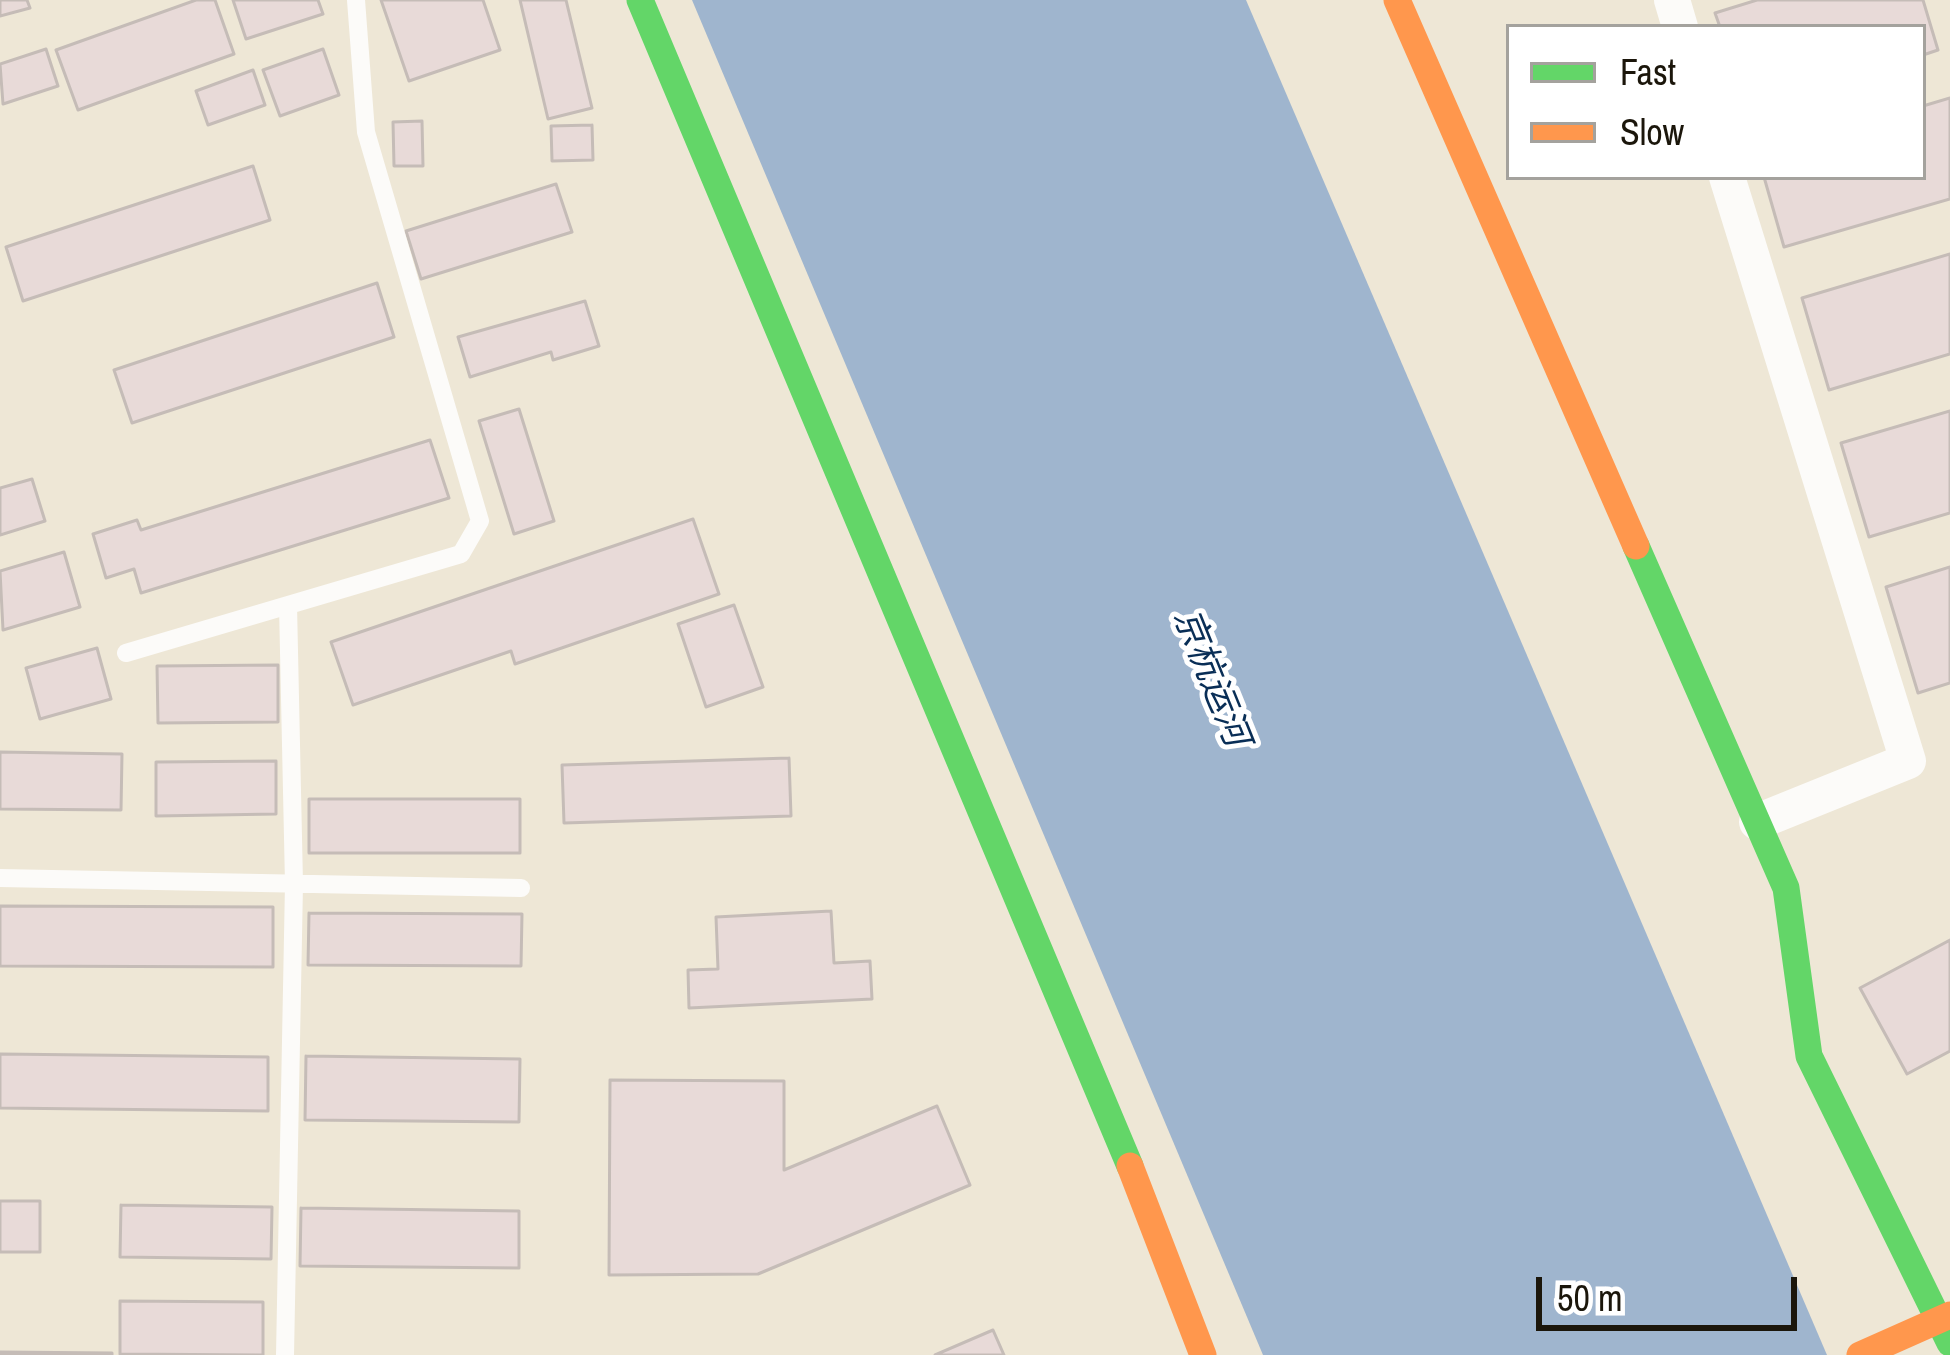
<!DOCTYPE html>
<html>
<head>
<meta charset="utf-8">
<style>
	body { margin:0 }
	#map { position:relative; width:1950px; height:1355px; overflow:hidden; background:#eee7d6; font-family:"Archivo Narrow",sans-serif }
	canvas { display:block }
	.legend { position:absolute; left:1506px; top:24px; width:420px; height:156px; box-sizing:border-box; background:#fff; border:3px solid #a4a29d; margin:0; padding:15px 21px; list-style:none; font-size:36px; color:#1b160b }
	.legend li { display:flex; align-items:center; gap:24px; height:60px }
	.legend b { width:60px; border:3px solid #a4a29d }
	.scale { position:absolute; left:1536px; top:1277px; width:261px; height:54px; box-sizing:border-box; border:6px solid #1b160b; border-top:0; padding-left:15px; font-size:36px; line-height:42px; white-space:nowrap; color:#1b160b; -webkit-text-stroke:9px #fff; paint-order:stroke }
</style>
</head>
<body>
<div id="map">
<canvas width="1950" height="1355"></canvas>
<ul class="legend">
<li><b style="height:15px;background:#63d668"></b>Fast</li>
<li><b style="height:15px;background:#ff974d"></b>Slow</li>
</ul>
<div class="scale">50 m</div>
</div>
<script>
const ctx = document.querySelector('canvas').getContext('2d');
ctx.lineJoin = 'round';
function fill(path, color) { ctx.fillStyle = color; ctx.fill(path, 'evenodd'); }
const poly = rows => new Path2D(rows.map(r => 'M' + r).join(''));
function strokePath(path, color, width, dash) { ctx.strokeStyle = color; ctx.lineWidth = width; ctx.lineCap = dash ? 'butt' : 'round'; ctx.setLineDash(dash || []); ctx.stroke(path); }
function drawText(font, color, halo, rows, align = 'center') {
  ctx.font = font + ' "Archivo Narrow","Noto Sans SC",sans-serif'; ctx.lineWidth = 10; ctx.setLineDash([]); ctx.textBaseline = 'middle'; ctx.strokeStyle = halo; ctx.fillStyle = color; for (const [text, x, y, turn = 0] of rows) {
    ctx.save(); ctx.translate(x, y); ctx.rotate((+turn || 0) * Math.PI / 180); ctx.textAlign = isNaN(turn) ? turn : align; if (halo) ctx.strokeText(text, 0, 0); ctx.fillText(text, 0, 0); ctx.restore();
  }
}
fill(poly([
	[692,0,1246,0,1827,1355,1263,1355]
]), '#9fb5ce');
const building = poly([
	[0,0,27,0,30,8,0,16,0,0],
	[196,0,215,0,234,54,78,110,56,50,196,0],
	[233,0,318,0,323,14,246,39,233,0],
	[381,0,483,0,500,50,409,81,381,0],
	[520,0,566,0,592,108,548,119,520,0],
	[1757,0,1923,0,1938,50,1923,55,1923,27,1720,27,1715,13,1757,0],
	[46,49,58,86,3,104,0,64,46,49],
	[323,49,339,95,280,116,263,70,323,49],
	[253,70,265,105,208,125,196,91,253,70],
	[1950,98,1950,199,1784,247,1764,177,1923,177,1923,106,1950,98],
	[422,121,423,166,394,166,393,122,422,121],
	[592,125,593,160,552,161,551,126,592,125],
	[253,166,270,220,23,301,6,247,253,166],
	[556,184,572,232,421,279,406,231,556,184],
	[1950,254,1950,354,1829,390,1802,298,1950,254],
	[377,283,394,337,132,423,114,370,377,283],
	[585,301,599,346,553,360,551,352,470,377,458,337,585,301],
	[519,409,554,521,514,534,479,421,519,409],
	[1950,411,1950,513,1869,537,1841,443,1950,411],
	[430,440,449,498,141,593,134,569,106,578,93,534,137,520,141,530,430,440],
	[32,479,45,521,0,535,0,488,32,479],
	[693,519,719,594,515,664,511,651,353,705,331,642,693,519],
	[64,552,80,607,3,630,0,571,64,552],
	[1950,567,1950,683,1918,693,1886,587,1950,567],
	[734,605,763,687,706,707,678,624,734,605],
	[97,648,111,699,40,719,26,668,97,648],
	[278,665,278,722,158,723,157,666,278,665],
	[0,752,122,754,121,810,0,809,0,752],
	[789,758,791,816,564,823,562,765,789,758],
	[276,761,276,814,156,816,156,762,276,761],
	[309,799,520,799,520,853,309,853,309,799],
	[0,906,273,907,273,967,0,966,0,906],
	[831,911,834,963,870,961,872,999,689,1008,688,970,718,969,716,917,831,911],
	[309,913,522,914,521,966,308,965,309,913],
	[1950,940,1950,1051,1907,1074,1860,988,1950,940],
	[0,1054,268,1057,268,1111,0,1108,0,1054],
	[306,1056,520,1059,519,1122,305,1120,306,1056],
	[610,1080,784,1081,784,1170,937,1106,970,1185,758,1274,609,1275,610,1080],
	[0,1201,40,1201,40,1252,0,1252,0,1201],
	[121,1205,272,1207,271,1259,120,1257,121,1205],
	[301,1208,519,1211,519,1268,300,1266,301,1208],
	[120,1301,263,1302,263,1355,120,1354,120,1301],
	[993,1330,1004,1355,935,1355,993,1330],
	[0,1352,112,1353,112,1355,0,1355,0,1352]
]);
fill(building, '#e8dad8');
strokePath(building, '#c5bcb7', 3);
strokePath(poly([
	[126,653,461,554,480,521,366,132,356,0],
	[0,878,521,888],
	[285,1355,294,884,288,605]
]), '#fcfbf9', 18);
strokePath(poly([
	[1672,0,1680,27],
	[1727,177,1908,761,1757,822]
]), '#fcfbf9', 36);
strokePath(poly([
	[640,0,1130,1166],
	[1636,546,1786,888,1809,1056,1950,1343]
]), '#63d668', 27);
strokePath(poly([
	[1397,0,1636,546],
	[1130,1166,1203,1355],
	[1860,1355,1950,1315]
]), '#ff974d', 27);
drawText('italic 36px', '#092e56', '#fff', [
	["京杭运河",1210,678,68]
]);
</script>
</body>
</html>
